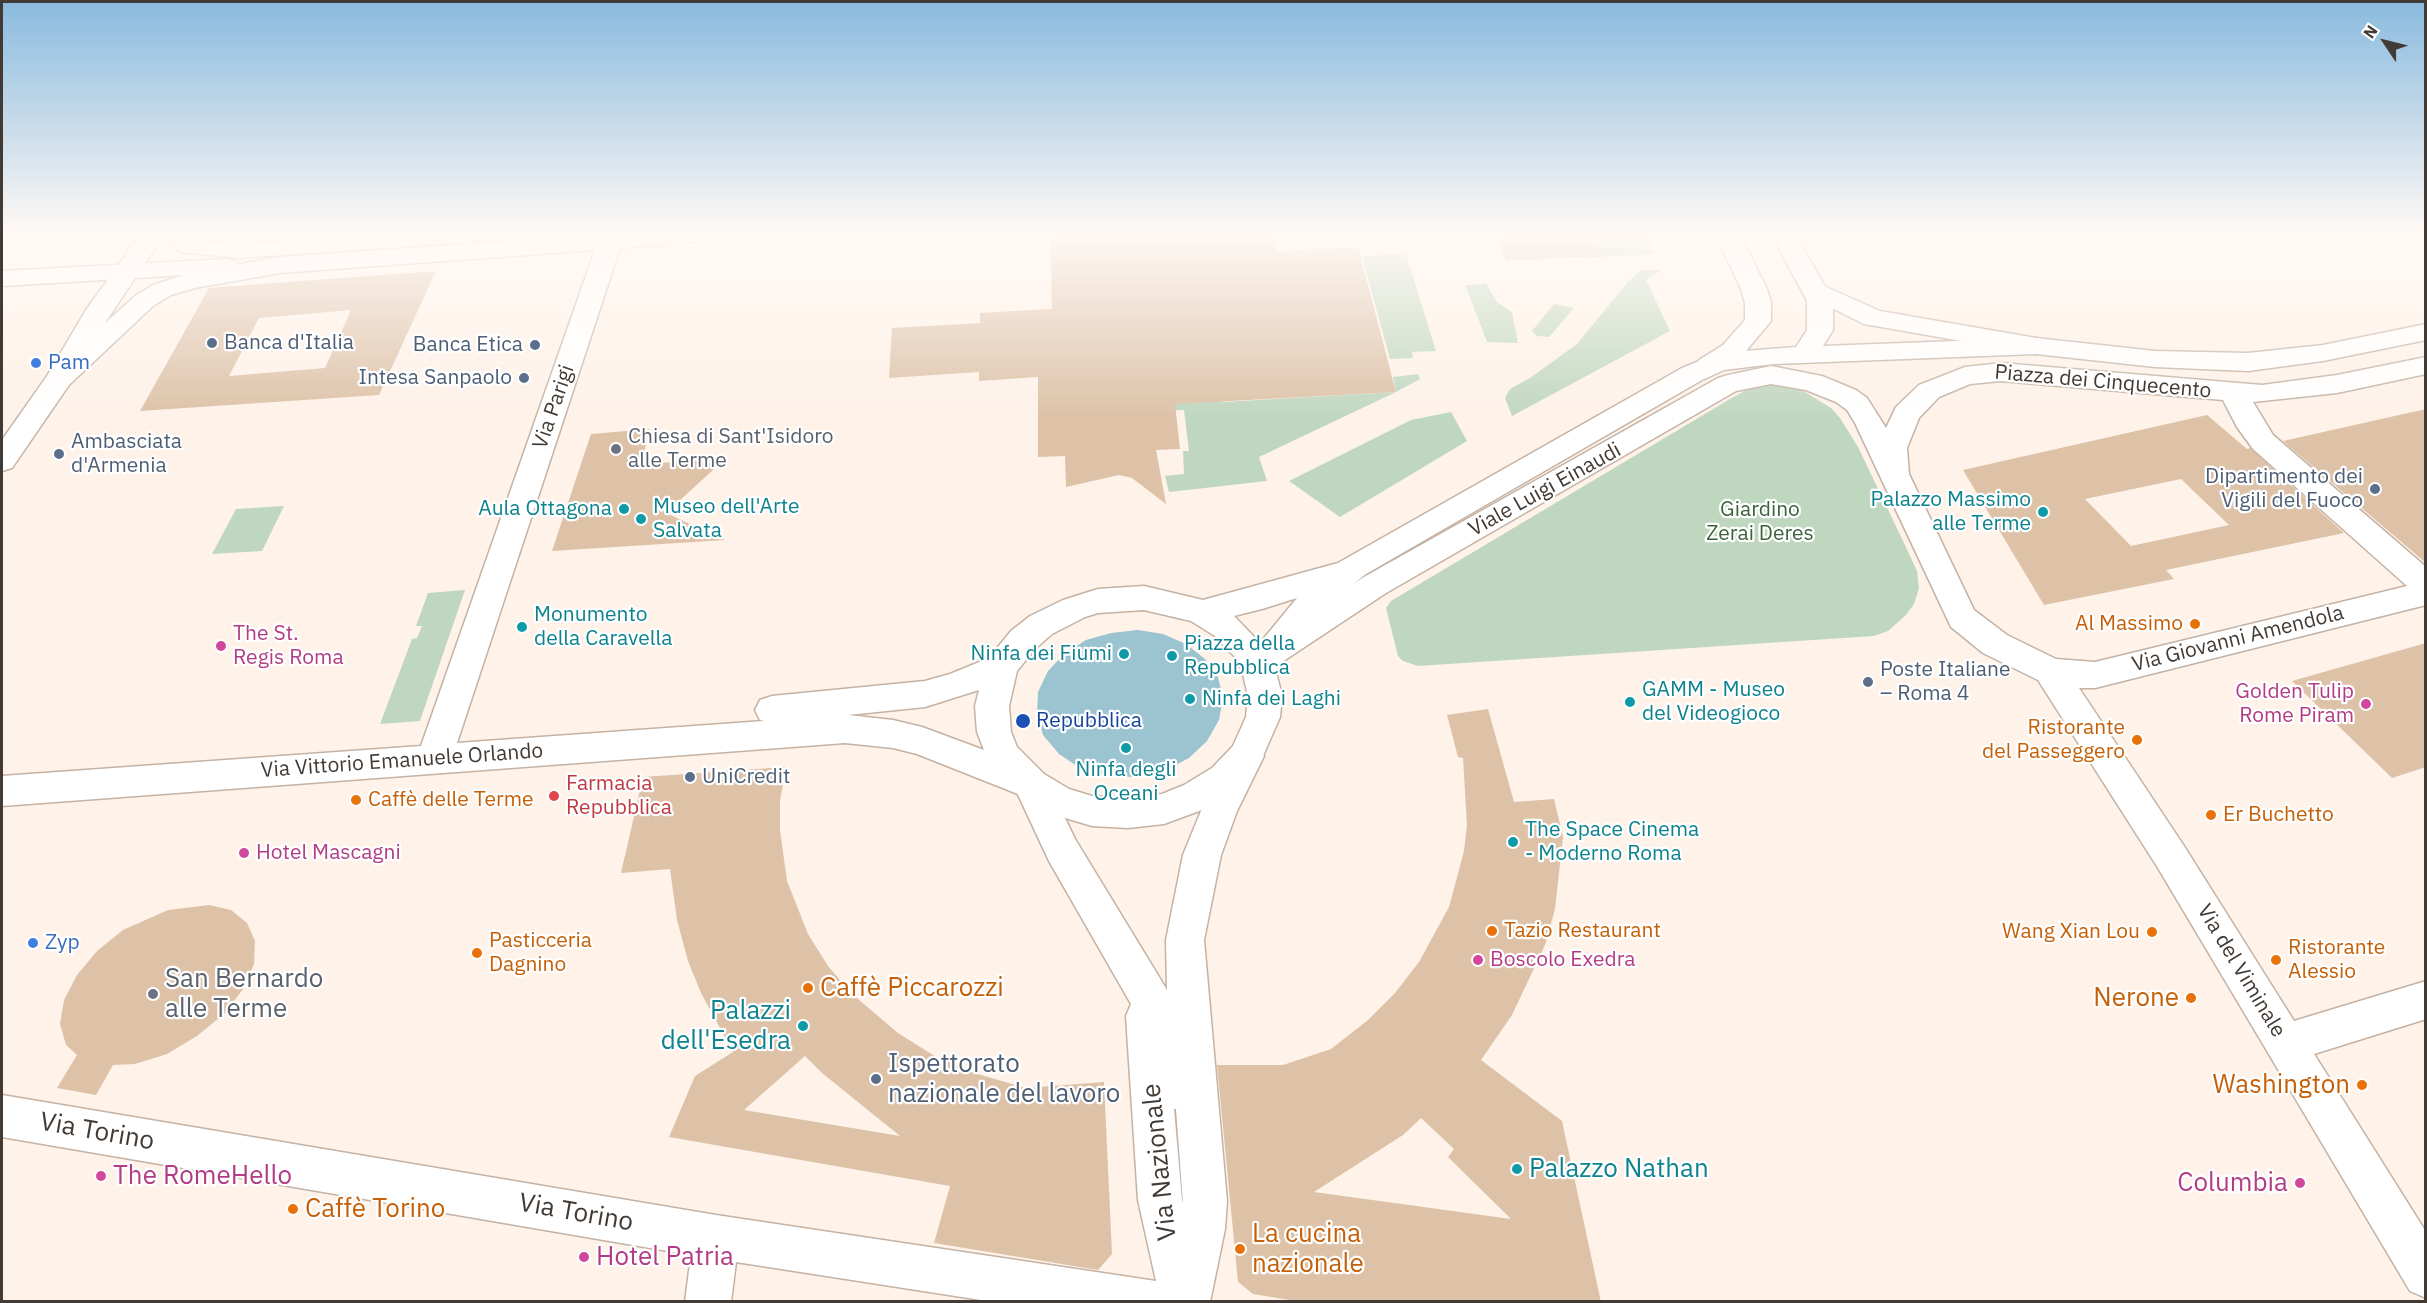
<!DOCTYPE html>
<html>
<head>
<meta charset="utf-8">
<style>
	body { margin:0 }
	#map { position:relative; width:2427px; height:1303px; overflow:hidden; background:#fef2e9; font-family:"IBM Plex Sans",sans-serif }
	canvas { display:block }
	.frame { position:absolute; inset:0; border:3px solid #423a34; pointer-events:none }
	.north { position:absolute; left:2355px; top:12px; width:60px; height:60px; -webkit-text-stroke:4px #fff; paint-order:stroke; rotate:305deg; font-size:16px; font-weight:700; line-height:24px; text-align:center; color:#423a34 }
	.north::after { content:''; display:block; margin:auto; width:21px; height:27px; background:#423a34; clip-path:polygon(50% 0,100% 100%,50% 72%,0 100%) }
</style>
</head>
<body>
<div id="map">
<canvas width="2427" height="1303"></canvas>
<div class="frame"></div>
<div class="north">N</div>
</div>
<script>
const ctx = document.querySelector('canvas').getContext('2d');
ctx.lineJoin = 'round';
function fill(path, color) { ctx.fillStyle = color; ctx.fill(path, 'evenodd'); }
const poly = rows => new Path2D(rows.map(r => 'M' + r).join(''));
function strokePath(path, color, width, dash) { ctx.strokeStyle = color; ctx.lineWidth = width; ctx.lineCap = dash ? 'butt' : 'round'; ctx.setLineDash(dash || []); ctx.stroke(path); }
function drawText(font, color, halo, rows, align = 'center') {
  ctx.font = font + ' "IBM Plex Sans",sans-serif'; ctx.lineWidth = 4.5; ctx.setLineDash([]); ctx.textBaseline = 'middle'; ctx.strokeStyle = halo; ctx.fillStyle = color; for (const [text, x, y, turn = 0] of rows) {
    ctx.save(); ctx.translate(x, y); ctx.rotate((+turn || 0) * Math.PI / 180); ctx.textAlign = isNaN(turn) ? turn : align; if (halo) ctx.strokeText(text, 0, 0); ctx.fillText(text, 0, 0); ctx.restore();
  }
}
fill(poly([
	[1576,235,1646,235,1655,254,1586,258],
	[1406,254,1436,351,1412,352,1413,358,1390,359,1362,256],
	[1641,270,1662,270,1646,280,1670,331,1512,416,1505,398,1510,389,1530,378,1577,344,1628,282],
	[1486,284,1497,302,1512,312,1518,343,1487,342,1465,285],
	[1554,304,1574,308,1549,337,1537,336,1532,331],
	[1418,374,1420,379,1396,392,1259,457,1267,481,1169,492,1165,476,1184,474,1183,451,1189,451,1184,410,1163,411,1162,406,1221,393,1223,402,1396,392,1393,377],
	[1768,385,1789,386,1805,392,1831,408,1840,418,1858,447,1904,543,1917,571,1919,588,1914,604,1905,616,1888,631,1874,636,1418,666,1403,661,1398,656,1386,608,1391,601,1730,399,1748,389],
	[1451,412,1467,441,1340,517,1289,481,1411,420],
	[284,506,262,551,212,554,236,509],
	[465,590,420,721,380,724,412,639,417,638,422,626,416,626,428,593]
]), '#c0d7bf');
fill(poly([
	[1138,630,1163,634,1186,644,1205,659,1218,677,1223,698,1219,720,1207,741,1189,758,1164,771,1135,777,1107,776,1080,768,1059,754,1043,735,1037,714,1038,692,1048,671,1064,654,1086,640,1111,633]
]), '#9bc3d0');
fill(poly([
	[1050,235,1274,235,1277,251,1358,247,1396,392,1175,404,1180,449,1156,450,1166,504,1132,478,1119,475,1066,487,1065,456,1038,457,1038,377,979,381,979,372,889,378,892,328,980,323,980,313,1052,309],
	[1496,235,1597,235,1597,256,1506,261],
	[436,271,379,395,140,411,209,288],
	[351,310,325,368,229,376,259,318],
	[2426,409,2426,563,2283,441],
	[2207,415,2247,449,2250,448,2344,533,2166,570,2174,579,2044,605,1963,470],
	[2181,479,2229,525,2131,546,2085,499],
	[650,429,641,464,725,459,666,513,725,540,552,551,591,434],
	[2426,643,2426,767,2392,778,2292,681],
	[1488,709,1514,802,1554,799,1563,837,1555,909,1545,945,1512,1015,1481,1060,1562,1121,1601,1302,1302,1302,1253,1294,1238,1282,1217,1065,1283,1065,1331,1049,1368,1020,1395,993,1419,962,1449,907,1464,851,1467,825,1463,758,1458,757,1447,715],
	[1421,1118,1454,1149,1448,1157,1511,1219,1314,1192,1403,1135],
	[786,767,780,801,780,830,787,881,808,934,828,966,851,993,898,1033,933,1055,974,1073,1026,1088,1104,1082,1112,1254,1098,1270,934,1243,950,1186,669,1137,695,1076,733,1052,701,993,688,961,677,920,670,869,621,873,643,777],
	[805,1056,822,1073,900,1136,744,1110],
	[209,905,231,910,247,923,255,941,254,964,243,989,224,1014,197,1036,167,1054,135,1064,113,1065,96,1095,57,1088,77,1055,66,1045,60,1024,64,1000,77,975,97,951,123,930,168,910]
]), '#ddc2a8');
const minor = poly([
	[160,235,187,235,195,240,239,244,371,235,484,235,481,240,472,242,239,258,180,252,160,235],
	[1716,235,1740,235,1767,289,1771,303,1771,321,1741,357,1719,372,1709,375,1699,372,1695,366,1699,360,1723,345,1745,320,1745,303,1741,289,1716,235],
	[227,259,236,262,240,267,236,272,2,286,2,271,227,259],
	[1817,283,1880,311,2036,338,2045,340,2049,346,2045,352,2036,354,1864,324,1808,296,1804,291,1808,286,1817,283],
	[2426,357,2426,374,2337,393,2253,402,2273,435,2426,567,2426,605,2095,688,2079,688,2184,846,2294,1021,2426,981,2426,1019,2314,1054,2426,1232,2426,1298,2410,1291,2158,868,2038,680,1983,653,1951,627,1855,423,1847,410,1836,402,1806,390,1771,384,1736,391,1386,593,1285,660,1273,664,1261,660,1257,651,1261,642,1364,577,1718,378,1728,375,1771,366,1822,376,1856,390,1867,398,1886,428,1896,407,1919,385,1965,367,2001,363,2262,385,2337,375,2426,357],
	[2001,381,2223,400,2237,427,2253,449,2407,586,2095,662,2056,659,2007,635,1974,610,1909,474,1907,448,1919,418,1939,397,1970,384,2001,381],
	[1246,742,1258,746,1264,756,1237,811,1221,855,1204,940,1227,1201,1225,1229,1210,1302,994,1302,736,1262,731,1302,685,1302,691,1255,2,1137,2,1095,716,1215,1156,1281,1138,1200,1126,1016,1131,1004,1049,861,1013,784,1018,774,1031,769,1044,774,1075,839,1167,990,1166,940,1183,855,1201,811,1234,746,1246,742],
	[1174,1109,1176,1109,1183,1203,1182,1200,1174,1109]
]);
const major = poly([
	[140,235,164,235,105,323,135,296,153,285,190,273,280,257,598,235,706,235,703,240,694,242,620,248,457,743,764,721,760,720,755,710,760,700,772,696,925,681,950,674,989,658,1011,631,1030,616,1063,600,1098,589,1144,586,1203,600,1338,563,1682,368,1719,353,1796,347,1807,330,1807,301,1772,235,1796,235,1833,301,1833,330,1823,346,2036,338,2155,351,2248,353,2323,345,2426,324,2426,340,2323,361,2248,371,2155,367,2036,354,1774,364,1724,370,1702,380,1366,574,1338,596,1308,627,1276,672,1282,696,1280,717,1259,765,1238,788,1210,807,1164,824,1128,828,1092,826,1045,812,1018,794,917,754,893,748,845,743,2,806,2,776,421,746,595,250,280,273,195,288,171,295,153,306,69,385,12,468,2,471,2,440,47,376,86,310,140,235],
	[1297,598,1260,643,1234,616,1262,609,1297,598],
	[1144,610,1191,621,1215,636,1234,656,1242,670,1248,696,1246,717,1233,746,1212,768,1184,785,1162,794,1128,798,1092,796,1069,789,1044,774,1017,747,1011,732,1009,706,1017,671,1035,649,1052,634,1085,617,1098,613,1144,610],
	[979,690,975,706,977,732,984,750,922,727,893,720,848,715,925,707,979,690]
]);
strokePath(minor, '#c4b2a4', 3);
strokePath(major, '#c4b2a4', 3);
fill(minor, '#fff');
fill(major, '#fff');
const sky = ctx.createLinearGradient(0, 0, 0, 417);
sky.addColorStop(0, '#89bade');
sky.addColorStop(0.56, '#fff9f5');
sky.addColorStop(1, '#fff9f500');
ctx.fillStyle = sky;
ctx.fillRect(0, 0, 2427, 417);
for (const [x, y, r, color] of [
	[212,343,6,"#5c6f8a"],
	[535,345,6,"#5c6f8a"],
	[36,363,6,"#3f7fe0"],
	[524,378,6,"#5c6f8a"],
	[616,449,6,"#6b7280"],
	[59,454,6,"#5c6f8a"],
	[2375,489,6,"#5c6f8a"],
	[624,509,6,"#0f9aa8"],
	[2043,512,6,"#0f9aa8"],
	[641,519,6,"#0f9aa8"],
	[2195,624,6,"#e8710a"],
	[522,627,6,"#0f9aa8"],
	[221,646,6,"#d1479c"],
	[1124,654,6,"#0f9aa8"],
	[1172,656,6,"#0f9aa8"],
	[1868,682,6,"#5c6f8a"],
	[1190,699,6,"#0f9aa8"],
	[1630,702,6,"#0f9aa8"],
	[2366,704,6,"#d1479c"],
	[1023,721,8,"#1a4fb4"],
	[2137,740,6,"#e8710a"],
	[1126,748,6,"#0f9aa8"],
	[690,777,6,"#5c6f8a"],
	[554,796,6,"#e0444e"],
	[356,800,6,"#e8710a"],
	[2211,815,6,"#e8710a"],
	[1513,842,6,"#0f9aa8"],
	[244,853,6,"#d1479c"],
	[1492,931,6,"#e8710a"],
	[2152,932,6,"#e8710a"],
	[33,943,6,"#3f7fe0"],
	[477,953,6,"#e8710a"],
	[1478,960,6,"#d1479c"],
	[2276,960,6,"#e8710a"],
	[808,988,6,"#e8710a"],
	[153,994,6,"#6b7280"],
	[2191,998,6,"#e8710a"],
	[803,1026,6,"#0f9aa8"],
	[876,1079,6,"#5c6f8a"],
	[2362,1085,6,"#e8710a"],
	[1517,1169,6,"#0f9aa8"],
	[101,1176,6,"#d1479c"],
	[2300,1183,6,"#d1479c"],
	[293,1209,6,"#e8710a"],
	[1240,1249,6,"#e8710a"],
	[584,1257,6,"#d1479c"]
]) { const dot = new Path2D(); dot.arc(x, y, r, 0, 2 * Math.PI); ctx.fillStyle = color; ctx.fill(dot); strokePath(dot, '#fff', 2); }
drawText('21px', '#4e5e75', '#fff', [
	["Banca d'Italia",224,343],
	["Banca Etica",523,345,"right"],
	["Intesa Sanpaolo",512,378,"right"],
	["Ambasciata",71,442],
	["d'Armenia",71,466],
	["Dipartimento dei",2363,477,"right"],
	["Vigili del Fuoco",2363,501,"right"],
	["Poste Italiane",1880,670],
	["– Roma 4",1880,694],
	["UniCredit",702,777]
], 'left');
drawText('21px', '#366cbe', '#fff', [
	["Pam",48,363],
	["Zyp",45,943]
], 'left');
drawText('21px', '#423a34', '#fff', [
	["Piazza dei Cinquecento",2103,382,5],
	["Via Parigi",554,407,-71],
	["Viale Luigi Einaudi",1545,490,-29],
	["Via Giovanni Amendola",2238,639,-14],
	["Via Vittorio Emanuele Orlando",402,761,-4],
	["Via del Viminale",2241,971,59]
]);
drawText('21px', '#5b616d', '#fff', [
	["Chiesa di Sant'Isidoro",628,437],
	["alle Terme",628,461]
], 'left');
drawText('21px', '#0d838f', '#fff', [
	["Palazzo Massimo",2031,500,"right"],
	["alle Terme",2031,524,"right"],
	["Museo dell'Arte",653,507],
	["Salvata",653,531],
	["Aula Ottagona",612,509,"right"],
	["Monumento",534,615],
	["della Caravella",534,639],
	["Piazza della",1184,644],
	["Repubblica",1184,668],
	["Ninfa dei Fiumi",1112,654,"right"],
	["GAMM - Museo",1642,690],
	["del Videogioco",1642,714],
	["Ninfa dei Laghi",1202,699],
	["Ninfa degli",1126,770,"center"],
	["Oceani",1126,794,"center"],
	["The Space Cinema",1525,830],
	["- Moderno Roma",1525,854]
], 'left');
drawText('21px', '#3b623b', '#fff', [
	["Giardino",1760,510],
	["Zerai Deres",1760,534]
]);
drawText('21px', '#c56008', '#fff', [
	["Al Massimo",2183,624,"right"],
	["Ristorante",2125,728,"right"],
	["del Passeggero",2125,752,"right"],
	["Caffè delle Terme",368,800],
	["Er Buchetto",2223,815],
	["Tazio Restaurant",1504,931],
	["Wang Xian Lou",2140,932,"right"],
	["Pasticceria",489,941],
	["Dagnino",489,965],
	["Ristorante",2288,948],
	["Alessio",2288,972]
], 'left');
drawText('21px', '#b23c85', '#fff', [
	["The St.",233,634],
	["Regis Roma",233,658],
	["Golden Tulip",2354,692,"right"],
	["Rome Piram",2354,716,"right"],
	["Hotel Mascagni",256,853],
	["Boscolo Exedra",1490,960]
], 'left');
drawText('21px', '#164399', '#fff', [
	["Repubblica",1036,721]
], 'left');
drawText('21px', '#be3a42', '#fff', [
	["Farmacia",566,784],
	["Repubblica",566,808]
], 'left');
drawText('26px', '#5b616d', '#fff', [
	["San Bernardo",165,979],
	["alle Terme",165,1009]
], 'left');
drawText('26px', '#c56008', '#fff', [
	["Caffè Piccarozzi",820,988],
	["Nerone",2179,998,"right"],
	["Washington",2350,1085,"right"],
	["Caffè Torino",305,1209],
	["La cucina",1252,1234],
	["nazionale",1252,1264]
], 'left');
drawText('26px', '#0d838f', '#fff', [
	["Palazzi",791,1011],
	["dell'Esedra",791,1041],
	["Palazzo Nathan",1529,1169,"left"]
], 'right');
drawText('26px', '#4e5e75', '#fff', [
	["Ispettorato",888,1064],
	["nazionale del lavoro",888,1094]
], 'left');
drawText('26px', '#423a34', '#fff', [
	["Via Torino",97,1132,10],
	["Via Nazionale",1160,1162,-96],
	["Via Torino",576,1213,10]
]);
drawText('26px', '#b23c85', '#fff', [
	["The RomeHello",113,1176],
	["Columbia",2288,1183,"right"],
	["Hotel Patria",596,1257]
], 'left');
</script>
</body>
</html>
